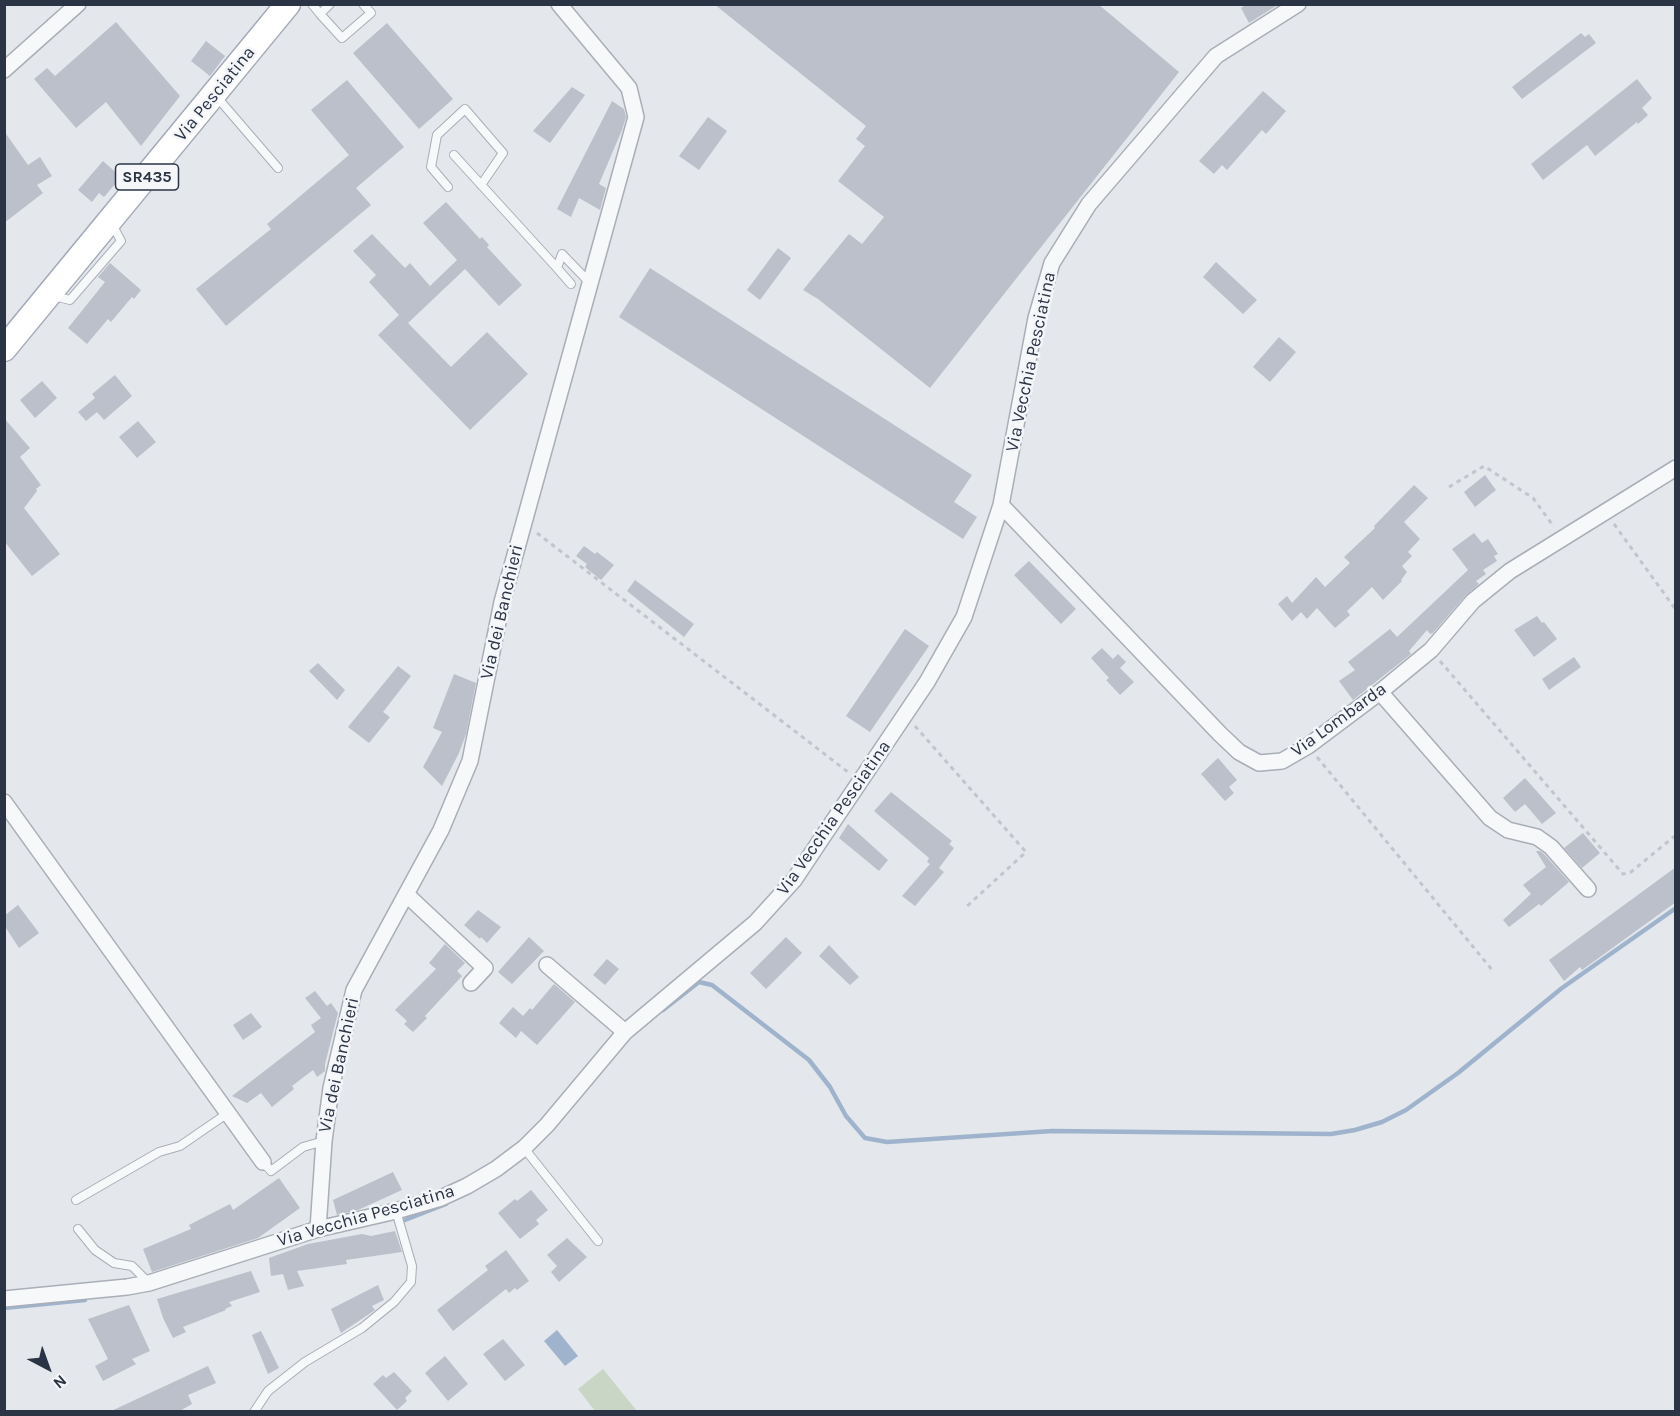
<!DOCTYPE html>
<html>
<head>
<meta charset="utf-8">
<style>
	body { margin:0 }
	#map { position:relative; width:1680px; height:1416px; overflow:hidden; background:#e4e7ec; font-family:Karla,sans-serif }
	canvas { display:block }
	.frame { position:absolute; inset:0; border:6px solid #2b3445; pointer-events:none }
	.north { position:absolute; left:18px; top:1338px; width:60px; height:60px; -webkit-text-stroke:4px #f4f6f9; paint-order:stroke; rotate:139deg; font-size:16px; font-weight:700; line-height:24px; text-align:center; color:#2b3445 }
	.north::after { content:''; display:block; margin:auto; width:21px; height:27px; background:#2b3445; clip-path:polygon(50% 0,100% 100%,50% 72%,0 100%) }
</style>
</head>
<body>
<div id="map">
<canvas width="1680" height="1416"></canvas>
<div class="frame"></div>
<div class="north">N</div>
</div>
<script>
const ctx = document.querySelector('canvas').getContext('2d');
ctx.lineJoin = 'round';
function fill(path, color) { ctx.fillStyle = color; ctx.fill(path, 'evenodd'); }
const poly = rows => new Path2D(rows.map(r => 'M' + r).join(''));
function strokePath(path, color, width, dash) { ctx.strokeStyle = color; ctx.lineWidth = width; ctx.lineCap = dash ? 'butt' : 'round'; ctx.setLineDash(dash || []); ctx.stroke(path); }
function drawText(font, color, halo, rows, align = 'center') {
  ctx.font = font + ' Karla,sans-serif'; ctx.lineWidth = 5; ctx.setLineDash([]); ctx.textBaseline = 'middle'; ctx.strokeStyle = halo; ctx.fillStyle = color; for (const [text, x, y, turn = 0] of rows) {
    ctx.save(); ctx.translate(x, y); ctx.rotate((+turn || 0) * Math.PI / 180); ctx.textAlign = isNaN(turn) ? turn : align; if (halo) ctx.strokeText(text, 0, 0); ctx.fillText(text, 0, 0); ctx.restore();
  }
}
fill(poly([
	[603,1369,637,1411,595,1411,578,1389]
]), '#c9d6c5');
fill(poly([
	[557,1330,578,1356,565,1366,544,1341]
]), '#9fb4cc');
strokePath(poly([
	[663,1010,699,982,712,985,809,1060,830,1087,846,1116,865,1138,887,1142,1052,1131,1331,1134,1355,1130,1382,1122,1406,1110,1458,1073,1562,988,1676,908],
	[405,1220,446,1204],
	[4,1308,85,1300]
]), '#9fb4cc', 4.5);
fill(poly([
	[714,4,1098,4,1179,72,930,388,818,299,803,290,849,234,862,244,884,217,838,181,865,146,856,139,866,126],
	[1247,4,1279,4,1249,23,1241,8],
	[116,22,180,96,141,146,106,102,76,128,34,79,47,68,55,76],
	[387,23,453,99,419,129,353,53],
	[1581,33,1585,37,1589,34,1596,43,1522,99,1512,87],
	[206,41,225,56,210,76,191,61],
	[1637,79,1652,98,1642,108,1648,115,1638,124,1637,122,1595,156,1587,145,1543,180,1531,164],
	[347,80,404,147,356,188,371,205,226,326,196,289,271,229,267,224,349,155,311,110],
	[572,87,585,95,550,143,533,131],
	[1263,91,1286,111,1266,134,1262,130,1227,170,1222,165,1214,174,1199,161],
	[612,101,624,109,626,117,622,130,599,184,606,188,600,210,579,198,571,217,557,209],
	[708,117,727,131,699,170,679,156],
	[4,131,28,165,40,157,52,176,37,185,43,193,4,223],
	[103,161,121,177,104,197,99,193,92,202,78,190],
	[446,202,480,239,482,237,489,245,487,247,522,285,499,306,465,269,408,323,451,367,487,332,528,374,470,430,378,335,399,315,369,282,376,275,353,251,372,234,405,268,410,263,430,286,457,260,423,223],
	[778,248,791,258,760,300,747,290],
	[1216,262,1257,300,1243,314,1203,277],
	[110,263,141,290,134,299,132,297,111,322,108,319,87,344,68,328,105,282,98,277],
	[650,268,972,475,954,502,977,517,963,539,619,317],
	[1279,337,1296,352,1270,382,1253,367],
	[115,375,132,396,104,420,97,412,86,421,78,412,95,398,92,394],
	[42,381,57,398,35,418,20,400],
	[4,418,30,448,20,457,41,485,36,489,37,491,24,508,60,554,32,576,4,541],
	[138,421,156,442,137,458,119,437],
	[1485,475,1496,490,1475,507,1464,492],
	[1414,485,1428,498,1404,522,1420,539,1408,552,1412,556,1402,566,1407,572,1401,580,1402,581,1383,600,1372,587,1347,611,1350,615,1335,628,1317,608,1307,619,1301,612,1292,621,1278,604,1287,596,1292,603,1316,577,1325,587,1350,563,1344,557,1375,528,1374,526],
	[1474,533,1482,543,1488,539,1498,554,1494,556,1497,561,1483,570,1486,574,1476,581,1479,584,1466,595,1433,633,1430,634,1427,630,1409,651,1411,654,1353,700,1339,681,1355,670,1348,662,1390,629,1397,637,1468,570,1452,549],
	[584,546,595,554,597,552,614,565,601,580,585,567,587,564,576,556],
	[1029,561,1076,609,1061,624,1014,575],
	[635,580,694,624,684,637,627,591],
	[1537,616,1542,623,1544,622,1557,639,1534,657,1514,630],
	[905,629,929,646,870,732,846,716],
	[1102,648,1113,659,1118,654,1126,662,1120,668,1134,682,1120,695,1106,680,1109,678,1091,658],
	[1574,657,1581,667,1549,690,1542,679],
	[318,663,345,690,337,700,309,671],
	[398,666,411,676,383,712,390,717,369,743,348,727],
	[454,674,476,683,466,734,459,753,442,786,423,767,442,732,433,728],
	[1218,758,1237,780,1229,787,1234,793,1225,801,1201,774],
	[1525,778,1556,813,1542,824,1525,804,1515,812,1503,798],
	[891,792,952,841,949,844,954,848,939,868,944,872,915,906,902,896,930,864,927,862,929,858,874,811],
	[848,824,888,860,879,871,839,838],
	[1583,833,1600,853,1582,868,1564,848],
	[1536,851,1540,851,1544,854,1569,882,1541,906,1539,904,1509,927,1503,920,1531,894,1523,885,1546,867],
	[1676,867,1676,902,1582,970,1580,967,1564,981,1549,960],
	[18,905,39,933,19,948,4,925,4,916],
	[478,910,501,927,487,943,481,937,480,939,464,925],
	[529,937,544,951,512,984,498,972],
	[786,937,802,953,766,989,750,973],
	[445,944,465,963,457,971,462,976,425,1016,427,1018,413,1032,404,1024,407,1021,395,1010,436,969,429,963],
	[829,945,859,977,850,985,819,956],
	[607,959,619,969,605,985,593,975],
	[554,984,575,1002,537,1045,521,1031,516,1038,499,1023,513,1007,523,1016,530,1008,532,1010],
	[315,991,327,1006,331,1003,338,1013,325,1064,325,1071,317,1077,313,1070,292,1086,294,1089,272,1107,261,1093,247,1103,232,1096,315,1032,311,1025,321,1018,305,998],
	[251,1013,262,1027,243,1040,233,1025],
	[393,1172,402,1190,358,1210,337,1215,333,1200],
	[279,1178,300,1208,258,1238,152,1272,143,1249,191,1229,189,1225,230,1204,233,1210],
	[531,1190,548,1210,536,1220,539,1224,520,1239,498,1213,515,1199,517,1201],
	[395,1231,402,1252,346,1260,347,1264,297,1271,304,1286,288,1290,283,1274,271,1276,269,1258,308,1244,362,1234,371,1236],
	[567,1238,587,1257,559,1282,551,1272,557,1266,547,1255],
	[506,1250,529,1281,517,1290,515,1288,509,1293,506,1289,453,1331,437,1310,488,1270,485,1266],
	[251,1271,260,1292,229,1302,232,1306,225,1309,226,1310,183,1327,186,1332,173,1338,163,1318,157,1299],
	[378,1285,384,1300,372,1306,375,1310,341,1333,331,1309],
	[129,1305,150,1351,132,1359,136,1364,103,1381,95,1366,108,1359,88,1319],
	[261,1331,279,1368,268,1374,252,1335],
	[503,1339,525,1365,505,1381,483,1354],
	[445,1356,468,1384,448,1401,425,1373],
	[208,1366,216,1383,188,1395,192,1404,178,1412,109,1412],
	[394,1372,412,1391,405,1398,407,1401,397,1410,373,1384,383,1375,386,1378]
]), '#bbc0ca');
const service = poly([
	[312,4,320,14],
	[330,4,320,14,342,38,371,13,363,4],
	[216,96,278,168],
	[454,155,557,268],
	[448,187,431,167,437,135,465,109,503,153,481,185],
	[571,284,557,268,562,254,590,283],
	[54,296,70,300,121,241,112,224],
	[524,1148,598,1241],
	[263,1162,271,1171,303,1147,324,1141],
	[76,1200,159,1152,180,1146,228,1113],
	[78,1229,95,1250,114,1263,132,1266,149,1283],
	[254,1412,268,1391,305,1362,362,1328,394,1302,411,1282,412,1266,396,1211]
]);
const minor = poly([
	[4,70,78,4],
	[1001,505,1220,734,1239,752,1259,763,1282,761,1308,746,1380,692,1431,650,1473,601,1510,571,1676,468],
	[1380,692,1490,818,1508,830,1537,837,1551,847,1588,889],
	[4,802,263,1162],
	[407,895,485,968,471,983],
	[547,965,625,1032],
	[318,1229,324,1141,331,1088,354,990,441,830,470,761,502,602,636,117,629,88,559,4],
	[4,1299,127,1287,149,1283,318,1229,396,1211,441,1198,467,1186,496,1169,524,1148,547,1125,625,1032,755,923,794,880,826,832,927,682,964,617,1001,505,1036,318,1052,263,1089,204,1216,56,1298,4]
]);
const primary = poly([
	[4,349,288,4]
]);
strokePath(service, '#a9aeb7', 10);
strokePath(minor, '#a9aeb7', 18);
strokePath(primary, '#a3abb8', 27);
strokePath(poly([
	[1449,487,1484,466,1533,498,1554,527],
	[1614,524,1676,610],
	[537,533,848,772],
	[1440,661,1623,874,1631,872,1676,835],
	[915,726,1026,852,965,908],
	[1317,757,1493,971]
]), '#c2c5cb', 3, [4.5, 4.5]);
strokePath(service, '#f7f8fa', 8);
strokePath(minor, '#f7f8fa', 15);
strokePath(primary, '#fff', 24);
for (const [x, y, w] of [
	[147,177,63]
]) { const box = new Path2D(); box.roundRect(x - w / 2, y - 13, w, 26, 4.5); ctx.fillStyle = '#f4f6f9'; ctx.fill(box); strokePath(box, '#2b3445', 1.5); }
drawText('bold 16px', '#2b3445', null, [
	["SR435",147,177]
]);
drawText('18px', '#2b3445', '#f4f6f9', [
	["Via Pesciatina",215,94,-51],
	["Via Vecchia Pesciatina",1031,362,-78],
	["Via dei Banchieri",502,612,-77],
	["Via Lombarda",1339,720,-36],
	["Via Vecchia Pesciatina",834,818,-55],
	["Via dei Banchieri",339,1065,-78],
	["Via Vecchia Pesciatina",366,1216,-16]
]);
</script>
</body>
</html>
